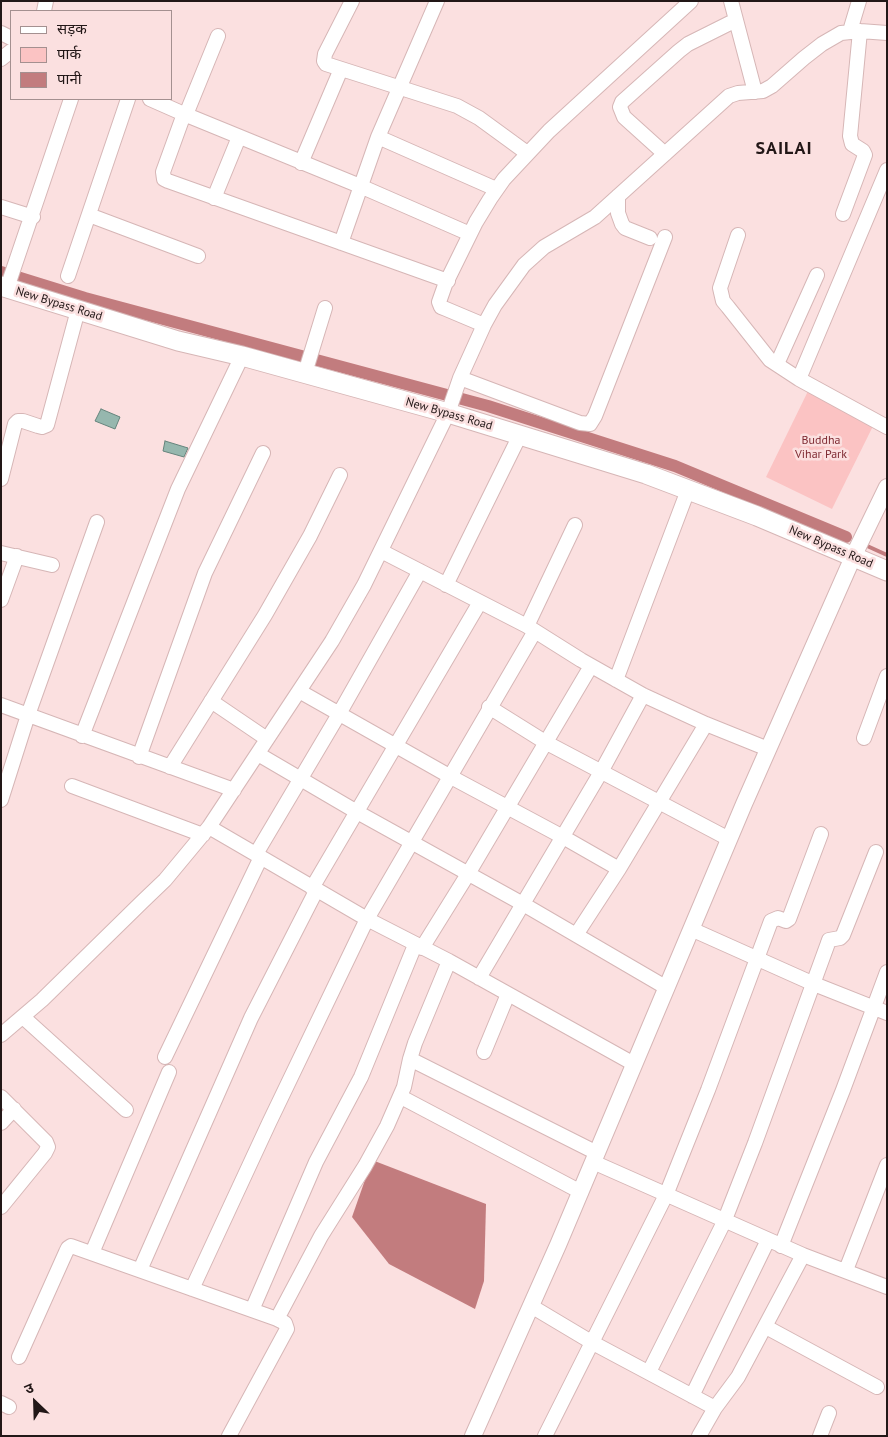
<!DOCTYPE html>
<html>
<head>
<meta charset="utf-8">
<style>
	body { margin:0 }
	#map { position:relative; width:888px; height:1437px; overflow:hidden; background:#fbe0e0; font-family:"PT Sans","Noto Sans Devanagari",sans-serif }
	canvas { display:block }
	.frame { position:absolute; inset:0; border:2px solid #221717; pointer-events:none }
	.legend { position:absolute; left:10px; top:10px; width:162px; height:90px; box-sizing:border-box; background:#fbe0e0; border:1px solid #a49090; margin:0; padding:6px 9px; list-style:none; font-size:15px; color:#221717 }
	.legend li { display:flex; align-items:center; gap:10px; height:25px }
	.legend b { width:25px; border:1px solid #a49090 }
	.north { position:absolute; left:10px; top:1377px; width:50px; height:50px; -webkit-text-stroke:4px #fbe0e0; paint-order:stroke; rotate:336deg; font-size:14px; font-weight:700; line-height:20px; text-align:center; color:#221717 }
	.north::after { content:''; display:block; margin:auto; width:18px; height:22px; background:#221717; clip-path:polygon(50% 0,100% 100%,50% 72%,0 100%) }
</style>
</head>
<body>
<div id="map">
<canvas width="888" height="1437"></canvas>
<div class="frame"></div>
<ul class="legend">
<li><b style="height:6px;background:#fff"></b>सड़क</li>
<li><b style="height:14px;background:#fbc3c3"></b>पार्क</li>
<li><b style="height:14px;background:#c27c7e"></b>पानी</li>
</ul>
<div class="north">उ</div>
</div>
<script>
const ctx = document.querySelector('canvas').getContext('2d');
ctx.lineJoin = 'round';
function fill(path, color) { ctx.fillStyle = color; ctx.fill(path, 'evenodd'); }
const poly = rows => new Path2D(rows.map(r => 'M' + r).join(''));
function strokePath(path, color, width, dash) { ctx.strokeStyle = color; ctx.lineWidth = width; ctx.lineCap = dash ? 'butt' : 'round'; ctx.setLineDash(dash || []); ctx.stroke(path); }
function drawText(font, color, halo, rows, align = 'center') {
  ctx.font = font + ' "PT Sans",sans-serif'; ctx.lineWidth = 5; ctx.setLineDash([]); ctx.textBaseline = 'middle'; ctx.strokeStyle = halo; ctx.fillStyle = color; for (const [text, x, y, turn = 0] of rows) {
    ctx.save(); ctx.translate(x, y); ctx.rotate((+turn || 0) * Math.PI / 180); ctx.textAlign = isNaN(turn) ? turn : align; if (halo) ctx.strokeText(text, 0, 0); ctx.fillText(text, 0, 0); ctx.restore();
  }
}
fill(poly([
	[810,387,876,420,832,509,766,477]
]), '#fbc3c3');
fill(poly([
	[372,1160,486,1204,484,1281,475,1309,389,1264,352,1217]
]), '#c27c7e');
strokePath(poly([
	[865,545,887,555]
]), '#c27c7e', 4);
strokePath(poly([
	[1,272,85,298,488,406,675,466,846,537]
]), '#c27c7e', 12);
const building = poly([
	[101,409,120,417,115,429,95,421,101,409],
	[165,441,188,448,184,457,163,451,165,441]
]);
fill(building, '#96b7ae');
strokePath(building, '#65847c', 1);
const minor = poly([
	[352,1,325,54,324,61,326,64,457,106,479,118,527,153],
	[731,1,755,92],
	[44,11,46,1],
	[850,31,859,1],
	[1,33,11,38],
	[1,59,11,51],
	[150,99,184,114,187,112,218,36],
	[378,137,496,189],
	[665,154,624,117,620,107,622,102,679,51,688,44,736,20],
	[301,163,341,69],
	[618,196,618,213,622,224,625,228,650,238],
	[214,198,239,137],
	[1,207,33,217],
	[843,214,865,155,863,151,852,144,850,136,860,31],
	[89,215,198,256],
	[738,235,720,288,723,301,728,307,770,360,799,379,887,427],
	[341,243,378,137,437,1],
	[68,276,128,99],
	[448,281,168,181,164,179,163,172,184,114,360,186,470,234],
	[7,288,71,99],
	[484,325,446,309,441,307,439,302,445,285,476,222,490,199,504,179,549,131,691,1],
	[777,364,817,275],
	[305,373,325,308],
	[460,378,580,423,590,424,595,416,665,237],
	[799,379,887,170],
	[1,479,15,424,18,421,23,421,38,426,42,427,47,425,78,310],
	[381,551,527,626,581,660,643,695,706,724,768,749],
	[1,553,52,565],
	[446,585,520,435],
	[1,600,17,556],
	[527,626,575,525],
	[616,680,688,490],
	[299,691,451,777,563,837,619,869],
	[211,701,267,739],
	[1,705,234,790],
	[489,707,545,742,729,839],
	[82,736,178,489,242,356],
	[864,738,887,676],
	[258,754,357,812,523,904,667,988],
	[139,757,205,573,263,453],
	[170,767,265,615,310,536,340,475],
	[72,786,203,835],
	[1,800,28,715,97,522],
	[209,827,367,919,449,961,634,1064],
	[256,854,339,714,420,571],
	[312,888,480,602],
	[691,929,814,984,887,1013],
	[576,935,619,869,706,724],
	[422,948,468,874,591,666],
	[479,978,601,772,643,695],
	[23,1017,126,1110],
	[1,1035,42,1000,142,902,165,880,209,827,332,641,364,585,448,413,460,378,484,325,495,305,524,265,544,247,595,217,729,96,738,93,763,91,772,86,804,58,822,44,841,33,860,31,887,33],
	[484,1052,508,994],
	[165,1057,261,857],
	[410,1059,597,1153],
	[1,1097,46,1142,48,1147,45,1153,1,1207],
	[401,1097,581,1192],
	[1,1123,14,1109],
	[593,1162,803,1255,887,1287],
	[781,1246,843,1090,887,972],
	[92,1253,169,1072],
	[140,1270,251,1018,316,891],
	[846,1270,887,1165],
	[192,1289,269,1123,367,919,535,631],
	[531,1306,593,1343,715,1408],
	[252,1310,316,1162,361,1077,415,945],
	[277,1319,321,1236,365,1166,387,1126,404,1087,410,1059,415,1043,449,961],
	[766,1327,877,1387],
	[19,1357,66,1252,68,1248,71,1246,277,1319,285,1323,287,1329,229,1436],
	[649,1372,724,1222,755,1143,828,943,829,940,840,938,843,935,876,852],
	[692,1396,768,1240],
	[1,1403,9,1407],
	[545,1436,666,1195,708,1090,771,921,778,918,786,921,789,919,821,834],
	[699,1436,715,1408,738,1377,803,1255],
	[820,1436,829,1413]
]);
const tertiary = poly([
	[473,1436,558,1245,744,804,853,557,887,487]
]);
const secondary = poly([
	[1,286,178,341,242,356,448,413,646,474,757,516,887,571]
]);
strokePath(minor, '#d6b6b6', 16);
strokePath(tertiary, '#d6b6b6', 18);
strokePath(secondary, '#d6b6b6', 21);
strokePath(minor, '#fff', 14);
strokePath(tertiary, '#fff', 16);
strokePath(secondary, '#fff', 19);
drawText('12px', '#221717', '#fbe0e0', [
	["New Bypass Road",59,304,17],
	["New Bypass Road",449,414,16],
	["New Bypass Road",831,547,23]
]);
drawText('12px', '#7f2b33', '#fbe0e0', [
	["Buddha",821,441],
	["Vihar Park",821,455]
]);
ctx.letterSpacing = '1px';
drawText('bold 18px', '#221717', '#fbe0e0', [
	["SAILAI",784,149]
]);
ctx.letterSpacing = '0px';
</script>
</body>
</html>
